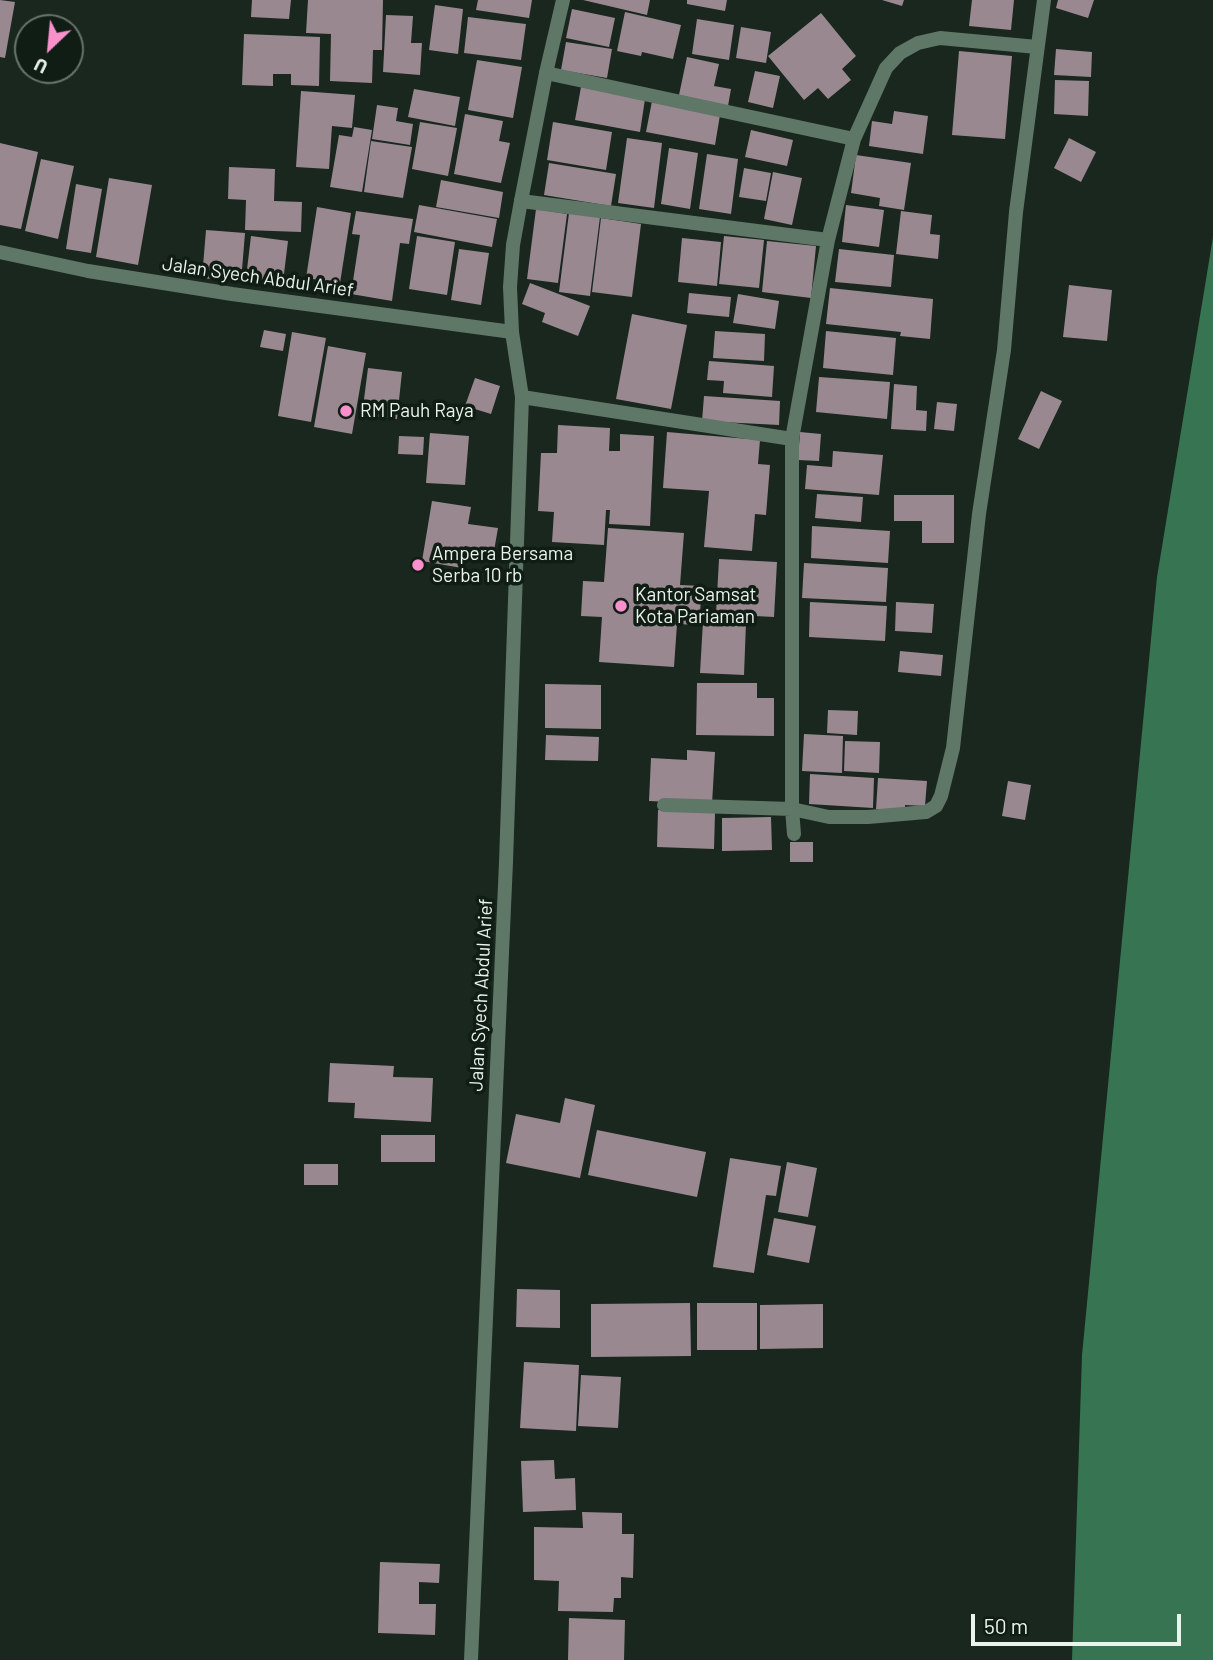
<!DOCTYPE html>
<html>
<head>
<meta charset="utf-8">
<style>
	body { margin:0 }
	#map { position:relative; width:1213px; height:1660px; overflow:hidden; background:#19271e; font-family:Barlow,sans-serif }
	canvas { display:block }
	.north { position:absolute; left:14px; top:14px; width:70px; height:70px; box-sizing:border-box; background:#101d15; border:2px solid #68736b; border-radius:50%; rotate:206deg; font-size:19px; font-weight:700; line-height:28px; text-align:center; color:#ebf3ed }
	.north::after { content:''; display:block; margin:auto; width:24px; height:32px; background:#f890cb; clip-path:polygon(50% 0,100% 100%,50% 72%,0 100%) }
	.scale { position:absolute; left:971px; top:1614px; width:210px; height:32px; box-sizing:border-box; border:4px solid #ebf3ed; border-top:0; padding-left:9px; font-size:21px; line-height:24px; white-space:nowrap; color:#ebf3ed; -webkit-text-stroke:5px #101d15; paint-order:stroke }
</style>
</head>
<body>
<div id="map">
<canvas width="1213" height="1660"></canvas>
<div class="north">U</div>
<div class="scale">50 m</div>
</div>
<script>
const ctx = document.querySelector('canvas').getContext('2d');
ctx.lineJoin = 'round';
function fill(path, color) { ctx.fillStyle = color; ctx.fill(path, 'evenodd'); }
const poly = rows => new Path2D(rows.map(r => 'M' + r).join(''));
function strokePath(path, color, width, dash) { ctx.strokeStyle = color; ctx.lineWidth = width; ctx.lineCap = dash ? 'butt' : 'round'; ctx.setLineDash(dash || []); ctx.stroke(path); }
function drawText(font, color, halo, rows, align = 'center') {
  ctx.font = font + ' Barlow,sans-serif'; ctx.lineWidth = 7; ctx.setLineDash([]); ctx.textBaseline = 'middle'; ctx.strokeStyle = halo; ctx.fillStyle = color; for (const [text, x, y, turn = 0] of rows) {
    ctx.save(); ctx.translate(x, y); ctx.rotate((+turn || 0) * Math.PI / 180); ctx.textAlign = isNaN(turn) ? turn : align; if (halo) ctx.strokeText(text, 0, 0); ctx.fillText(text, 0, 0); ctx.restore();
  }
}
fill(poly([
	[1213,237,1213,1660,1072,1660,1082,1355,1157,577]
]), '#377552');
fill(poly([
	[0,0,15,2,5,58,0,57],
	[252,0,291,0,289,19,251,17],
	[308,0,383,0,382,50,373,50,372,83,330,81,331,34,306,33],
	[478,0,532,0,529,18,476,10],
	[583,0,650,0,647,15],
	[687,0,727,0,725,11,687,4],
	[882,0,904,0,902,6],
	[972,0,1014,0,1011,30,969,26],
	[1058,0,1094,0,1088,18,1056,8],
	[435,5,463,9,458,54,429,50],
	[572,9,615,18,609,47,566,38],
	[625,12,681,25,673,59,642,52,641,56,617,51],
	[821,13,856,56,842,69,851,80,828,99,818,88,804,100,768,56],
	[386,15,413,16,411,43,422,43,420,75,383,72],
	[468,17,526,24,521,60,464,53],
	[697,19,734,25,729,60,692,54],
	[741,27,771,32,766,63,736,58],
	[244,34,320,37,319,86,291,85,291,74,273,74,273,86,242,85],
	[566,42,612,49,607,78,561,70],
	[1056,49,1092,52,1091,77,1054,75],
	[959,51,1012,56,1005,139,952,135],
	[687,57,719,64,714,86,731,89,728,106,679,95],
	[477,60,522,67,513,118,468,110],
	[755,71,780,76,773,108,748,102],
	[1055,80,1089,81,1088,116,1054,114],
	[581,87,645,99,640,132,575,120],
	[414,89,460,97,455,126,408,117],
	[301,91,355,95,352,128,332,126,329,169,296,167],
	[652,101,720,115,715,145,646,132],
	[377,105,398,108,396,121,413,124,410,145,372,139],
	[894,111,928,116,923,154,869,146,872,121,892,124],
	[465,114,503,121,499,141,510,143,501,183,454,174],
	[420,122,457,128,448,176,412,169],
	[553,122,612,132,606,170,547,160],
	[354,127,372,130,362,192,330,187,339,135,352,137],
	[751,130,793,140,787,166,745,157],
	[627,138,662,143,654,208,618,203],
	[1069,138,1096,152,1081,182,1054,168],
	[371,141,412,147,403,198,364,192],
	[0,143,38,152,21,229,0,225],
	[669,148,698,153,690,209,661,204],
	[707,154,738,159,731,214,699,209],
	[856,155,911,163,904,210,879,206,880,198,851,193],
	[41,159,74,166,58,239,25,231],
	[549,163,616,174,611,206,544,195],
	[229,167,275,169,274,201,302,202,301,232,245,230,246,200,228,199],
	[744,168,771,173,766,201,739,197],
	[773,172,802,178,792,225,764,219],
	[109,178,152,185,138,265,96,257],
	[441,180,503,192,499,218,436,207],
	[76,184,102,189,91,253,66,249],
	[419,205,497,219,492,247,414,232],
	[846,205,884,210,879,247,842,242],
	[317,207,351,213,340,283,306,278],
	[536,209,567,214,558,283,527,279],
	[356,211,413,219,409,244,400,243,392,301,351,294,360,235,352,234],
	[901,211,932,215,930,234,940,235,938,259,896,254],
	[569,213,600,217,590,296,559,292],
	[601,218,641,224,632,297,592,292],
	[206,230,245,233,241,282,202,278],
	[251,236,288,241,283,282,246,278],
	[417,236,455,242,447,295,409,289],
	[724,236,764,240,759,288,719,284],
	[682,238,721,242,717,286,678,282],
	[767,241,816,246,811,298,762,292],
	[459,249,489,253,481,305,451,300],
	[839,249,894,255,891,287,835,282],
	[530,283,590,306,578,336,542,322,545,313,522,304],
	[1069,285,1112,290,1107,341,1063,337],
	[830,288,933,299,930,339,900,336,901,332,826,324],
	[689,293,731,297,729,317,687,313],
	[738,294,779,301,775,329,733,323],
	[632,314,687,325,671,409,616,399],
	[264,330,286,334,283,351,260,347],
	[715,331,765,334,764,361,713,358],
	[826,331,896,338,893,375,823,368],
	[292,332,326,338,311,422,278,416],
	[328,346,366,353,352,434,314,427],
	[709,361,774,366,772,397,723,393,724,381,707,380],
	[368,368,402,372,397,419,362,415],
	[819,377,890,382,887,419,816,412],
	[475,378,500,386,491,414,465,406],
	[894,384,917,386,916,410,927,411,926,431,891,429],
	[1041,391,1062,401,1039,449,1018,439],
	[704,396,780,401,779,425,702,421],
	[937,402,957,404,954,431,934,429],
	[558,425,610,428,609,451,620,451,620,434,654,436,650,526,609,524,610,510,606,510,604,545,552,542,554,512,538,511,541,453,557,453],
	[667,432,760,440,758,464,770,465,766,515,755,514,752,551,704,547,709,491,663,488],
	[800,432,821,434,819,461,798,460],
	[430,433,469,436,465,485,426,483],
	[399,436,424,437,423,455,398,454],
	[833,451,883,455,879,495,805,489,807,465,832,467],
	[817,494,863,497,861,522,815,518],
	[894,495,954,495,954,543,922,543,922,521,894,521],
	[432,501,471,507,468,524,498,528,494,551,465,546,462,568,422,561],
	[812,526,890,531,888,563,811,558],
	[608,528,684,533,680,585,702,586,699,625,677,624,674,667,599,662,602,617,581,616,583,581,604,582],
	[719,559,777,562,774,617,716,614],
	[804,563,888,568,886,602,802,598],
	[810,602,887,606,885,641,809,637],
	[896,602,934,604,932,633,895,631],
	[703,621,746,623,744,675,700,673],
	[900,651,943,655,941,676,898,672],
	[697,683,757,683,757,698,774,698,774,736,696,735],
	[545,684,601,685,601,729,545,728],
	[828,710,858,711,857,735,827,733],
	[804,734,843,736,842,773,802,771],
	[546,735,599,737,598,761,545,760],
	[845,741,880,742,879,773,844,771],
	[687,750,715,752,712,804,649,801,651,758,687,760],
	[810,774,874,778,873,808,809,804],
	[878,778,927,781,925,806,905,805,905,811,876,809],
	[1008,781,1031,785,1025,820,1002,816],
	[658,810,715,813,714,849,657,847],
	[771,817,772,850,722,851,722,818],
	[790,842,813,842,813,862,790,862],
	[330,1063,394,1066,393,1077,433,1078,431,1122,354,1118,355,1103,328,1102],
	[565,1098,595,1105,580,1178,506,1163,516,1114,560,1123],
	[597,1130,706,1152,697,1197,588,1175],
	[381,1135,435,1135,435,1162,381,1162],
	[730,1158,781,1166,776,1196,766,1195,754,1273,713,1267],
	[787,1162,817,1168,808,1217,778,1212],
	[304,1164,338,1164,338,1185,304,1185],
	[774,1218,816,1226,809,1263,767,1255],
	[517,1289,560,1290,560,1328,516,1327],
	[690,1303,691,1356,591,1357,591,1304],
	[697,1303,757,1303,757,1350,697,1350],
	[823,1304,823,1348,760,1349,760,1305],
	[524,1362,579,1365,576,1431,520,1428],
	[581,1375,621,1377,618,1428,578,1426],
	[554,1460,555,1479,575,1478,576,1510,523,1512,521,1461],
	[582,1512,622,1513,622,1534,634,1534,633,1578,621,1577,621,1598,614,1598,613,1612,558,1611,559,1581,534,1580,534,1527,583,1528],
	[380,1562,440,1564,439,1583,419,1582,419,1604,436,1604,435,1635,378,1633],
	[569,1618,625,1620,624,1660,568,1660]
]), '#9a8891');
strokePath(poly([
	[854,139,886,68,900,53,918,43,940,38,1037,47],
	[521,201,828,240,854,139,546,73],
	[0,252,88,271,232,294,512,332],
	[522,397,792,439,828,240],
	[792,439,792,809,794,834],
	[664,805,792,809,829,817,868,817,926,812,936,806,941,796,953,748,979,514,1004,350,1016,212,1044,0]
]), '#5e7767', 14);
strokePath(poly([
	[471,1660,506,862,522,397,512,332,510,287,513,245,521,201,546,73,563,0]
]), '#5e7767', 14);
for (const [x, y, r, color] of [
	[346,411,7,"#f890cb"],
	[418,565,7,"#f890cb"],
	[621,606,7,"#f890cb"]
]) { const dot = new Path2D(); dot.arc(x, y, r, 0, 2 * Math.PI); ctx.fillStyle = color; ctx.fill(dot); strokePath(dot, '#101d15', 2.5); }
drawText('19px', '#ebf3ed', '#101d15', [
	["Jalan Syech Abdul Arief",258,277,8],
	["Jalan Syech Abdul Arief",481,995,-87]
]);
drawText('19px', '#ebf3ed', '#101d15', [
	["RM Pauh Raya",360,411],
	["Ampera Bersama",432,554],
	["Serba 10 rb",432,576],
	["Kantor Samsat",635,595],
	["Kota Pariaman",635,617]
], 'left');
</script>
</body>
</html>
